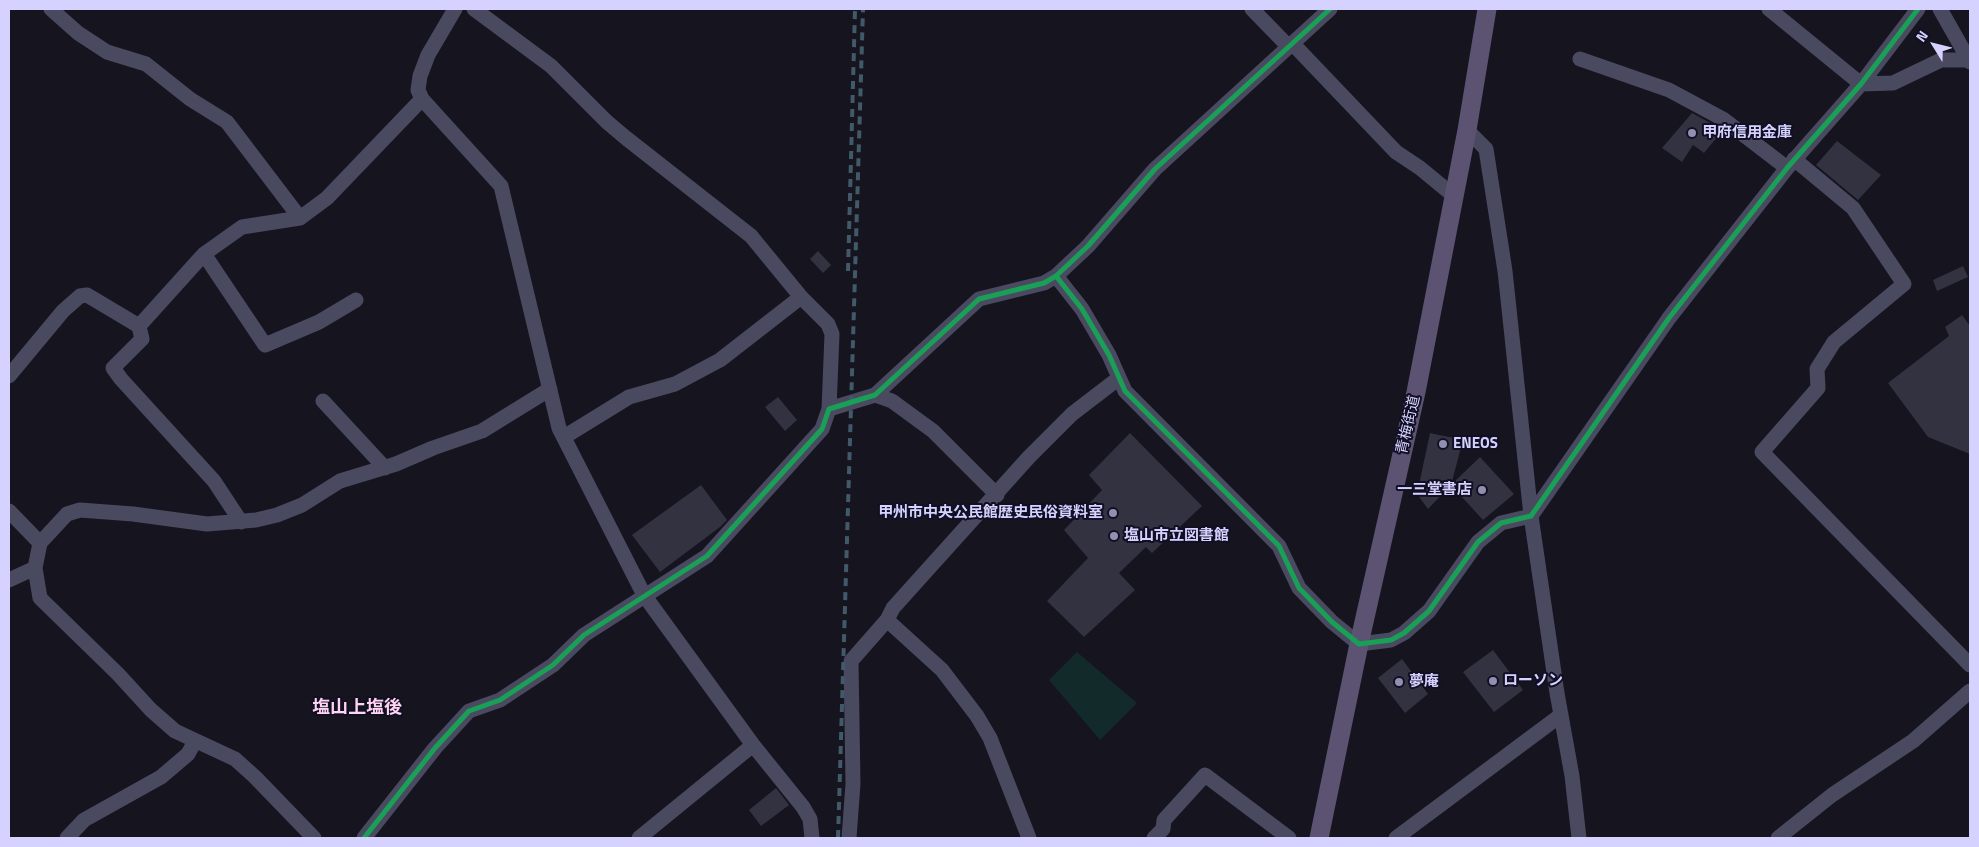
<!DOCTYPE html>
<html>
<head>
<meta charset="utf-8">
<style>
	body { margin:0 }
	#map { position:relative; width:1979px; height:847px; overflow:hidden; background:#15141f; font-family:"Titillium Web",sans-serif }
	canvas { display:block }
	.frame { position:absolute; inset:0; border:10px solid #d5d2ff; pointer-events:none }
	.north { position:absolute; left:1909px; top:20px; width:50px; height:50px; -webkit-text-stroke:4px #110f24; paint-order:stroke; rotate:306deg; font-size:14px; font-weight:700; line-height:20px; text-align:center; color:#d5d2ff }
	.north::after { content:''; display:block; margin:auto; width:18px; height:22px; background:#d5d2ff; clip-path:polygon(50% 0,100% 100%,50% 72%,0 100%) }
</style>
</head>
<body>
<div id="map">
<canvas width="1979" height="847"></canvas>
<div class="frame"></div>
<div class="north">N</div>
</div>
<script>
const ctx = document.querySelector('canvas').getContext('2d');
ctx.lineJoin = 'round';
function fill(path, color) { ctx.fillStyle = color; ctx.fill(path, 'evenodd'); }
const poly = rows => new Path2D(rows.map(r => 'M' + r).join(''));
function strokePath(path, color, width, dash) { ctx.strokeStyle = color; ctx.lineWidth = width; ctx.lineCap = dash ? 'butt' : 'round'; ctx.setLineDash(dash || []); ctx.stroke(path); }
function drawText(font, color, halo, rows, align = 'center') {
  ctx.font = font + ' "Titillium Web","Noto Sans JP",sans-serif'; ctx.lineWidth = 4; ctx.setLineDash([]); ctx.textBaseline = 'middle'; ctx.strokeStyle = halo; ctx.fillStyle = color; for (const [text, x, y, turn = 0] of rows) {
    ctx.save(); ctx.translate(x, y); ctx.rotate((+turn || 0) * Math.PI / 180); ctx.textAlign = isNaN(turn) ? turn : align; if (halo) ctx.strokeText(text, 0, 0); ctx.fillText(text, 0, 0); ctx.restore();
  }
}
fill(poly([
	[1077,652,1137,703,1100,740,1049,680]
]), '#122a2a');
fill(poly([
	[1692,113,1723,130,1704,153,1693,145,1682,162,1662,148],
	[1837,141,1881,175,1858,200,1816,165],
	[818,251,831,265,823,273,810,259],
	[1963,266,1968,277,1937,291,1933,280],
	[1962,315,1970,326,1970,454,1928,437,1888,383,1949,336,1945,327],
	[778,397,797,420,785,431,765,407],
	[1130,433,1202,506,1152,553,1146,547,1119,573,1135,590,1084,637,1047,601,1088,558,1064,530,1102,490,1089,475],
	[1430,433,1463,440,1451,485,1428,509,1417,494],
	[1480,457,1514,494,1483,520,1451,485],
	[701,485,727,520,720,527,660,572,632,535],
	[1493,650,1523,690,1494,712,1463,672],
	[1402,659,1428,694,1405,713,1378,678],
	[776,788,789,805,761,826,749,810]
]), '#333241');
strokePath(poly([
	[51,9,78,33,107,52,146,64,190,99,227,122,300,218],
	[455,9,428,55,420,76,418,90,422,99,501,186,559,428,644,595,753,745,803,807,810,819,812,838],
	[474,9,551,66,607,122,626,138,751,236,801,297,828,324,832,334,829,409],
	[1252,9,1289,47],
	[1769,9,1861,84,1893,83,1941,60,1970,60],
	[1940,9,1970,62],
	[1293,44,1396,152,1420,168,1454,196],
	[1580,59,1669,90,1723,119,1787,168],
	[1467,130,1486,149,1505,271,1531,516,1557,693,1572,776,1579,838],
	[1794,159,1853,208,1904,284,1834,342,1817,369,1818,388,1762,452,1970,665],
	[204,254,265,345,319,322,356,300],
	[1056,276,1082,309,1109,355,1125,391,1279,546,1299,588,1332,622,1359,644,1391,640,1404,633,1429,611,1478,542,1501,523,1531,516,1669,318,1787,168,1861,84,1918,9],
	[139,326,142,339,113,368,121,379,214,481,241,522],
	[9,376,63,311,80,296,87,295,139,326,204,254,242,227,300,218,327,198,422,99],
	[875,395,892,401,933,431,997,495],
	[323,401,385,468],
	[564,437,629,397,675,384,720,360,801,297],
	[9,511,40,543],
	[9,580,35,568],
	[887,620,893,608,1029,457,1072,414,1119,378],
	[67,838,84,820,161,777,188,754,195,741],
	[314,838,255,777,235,759,175,731,151,710,118,674,40,598,35,568,40,543,67,514,80,510,133,514,207,524,256,520,277,515,302,505,340,481,396,464,433,448,482,431,550,389],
	[364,838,435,748,469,711,500,700,553,665,584,635,707,556,822,429,829,409,875,395,979,299,1044,283,1056,276,1088,246,1155,169,1330,9],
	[639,838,753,745],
	[849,838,853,784,851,661,887,620,942,670,977,716,990,738,1029,838],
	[1154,838,1163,829,1164,820,1205,775,1289,838],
	[1396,838,1561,715],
	[1778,838,1832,795,1913,741,1970,691]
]), '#494960', 15);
strokePath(poly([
	[1319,838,1359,644,1416,392,1467,130,1487,9]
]), '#5c5271', 19);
strokePath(poly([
	[848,271,855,9],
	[838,838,863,9]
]), '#415a69', 4, [8, 6]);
strokePath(poly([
	[1056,276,1082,309,1109,355,1125,391,1279,546,1299,588,1332,622,1359,644,1391,640,1404,633,1429,611,1478,542,1501,523,1531,516,1669,318,1787,168,1861,84,1918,9],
	[364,838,435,748,469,711,500,700,553,665,584,635,707,556,822,429,829,409,875,395,979,299,1044,283,1056,276,1088,246,1155,169,1330,9]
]), '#1a9f57', 5);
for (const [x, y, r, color] of [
	[1692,133,5,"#9290b1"],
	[1443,444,5,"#9290b1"],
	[1482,490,5,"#9290b1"],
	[1113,513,5,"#9290b1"],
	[1114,536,5,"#9290b1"],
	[1493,681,5,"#9290b1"],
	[1399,682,5,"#9290b1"]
]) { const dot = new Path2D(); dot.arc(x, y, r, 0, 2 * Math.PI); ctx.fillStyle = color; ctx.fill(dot); strokePath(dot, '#110f24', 2); }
drawText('bold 15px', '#d5d2ff', '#110f24', [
	["甲府信用金庫",1702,133],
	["ENEOS",1453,444],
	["一三堂書店",1472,490,"right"],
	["甲州市中央公民館歴史民俗資料室",1103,513,"right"],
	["塩山市立図書館",1124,536],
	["ローソン",1503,681],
	["夢庵",1409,682]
], 'left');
drawText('15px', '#d5d2ff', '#110f24', [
	["青梅街道",1409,425,-77]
]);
drawText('bold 18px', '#ffd4f1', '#110f24', [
	["塩山上塩後",357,709]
]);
</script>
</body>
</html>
